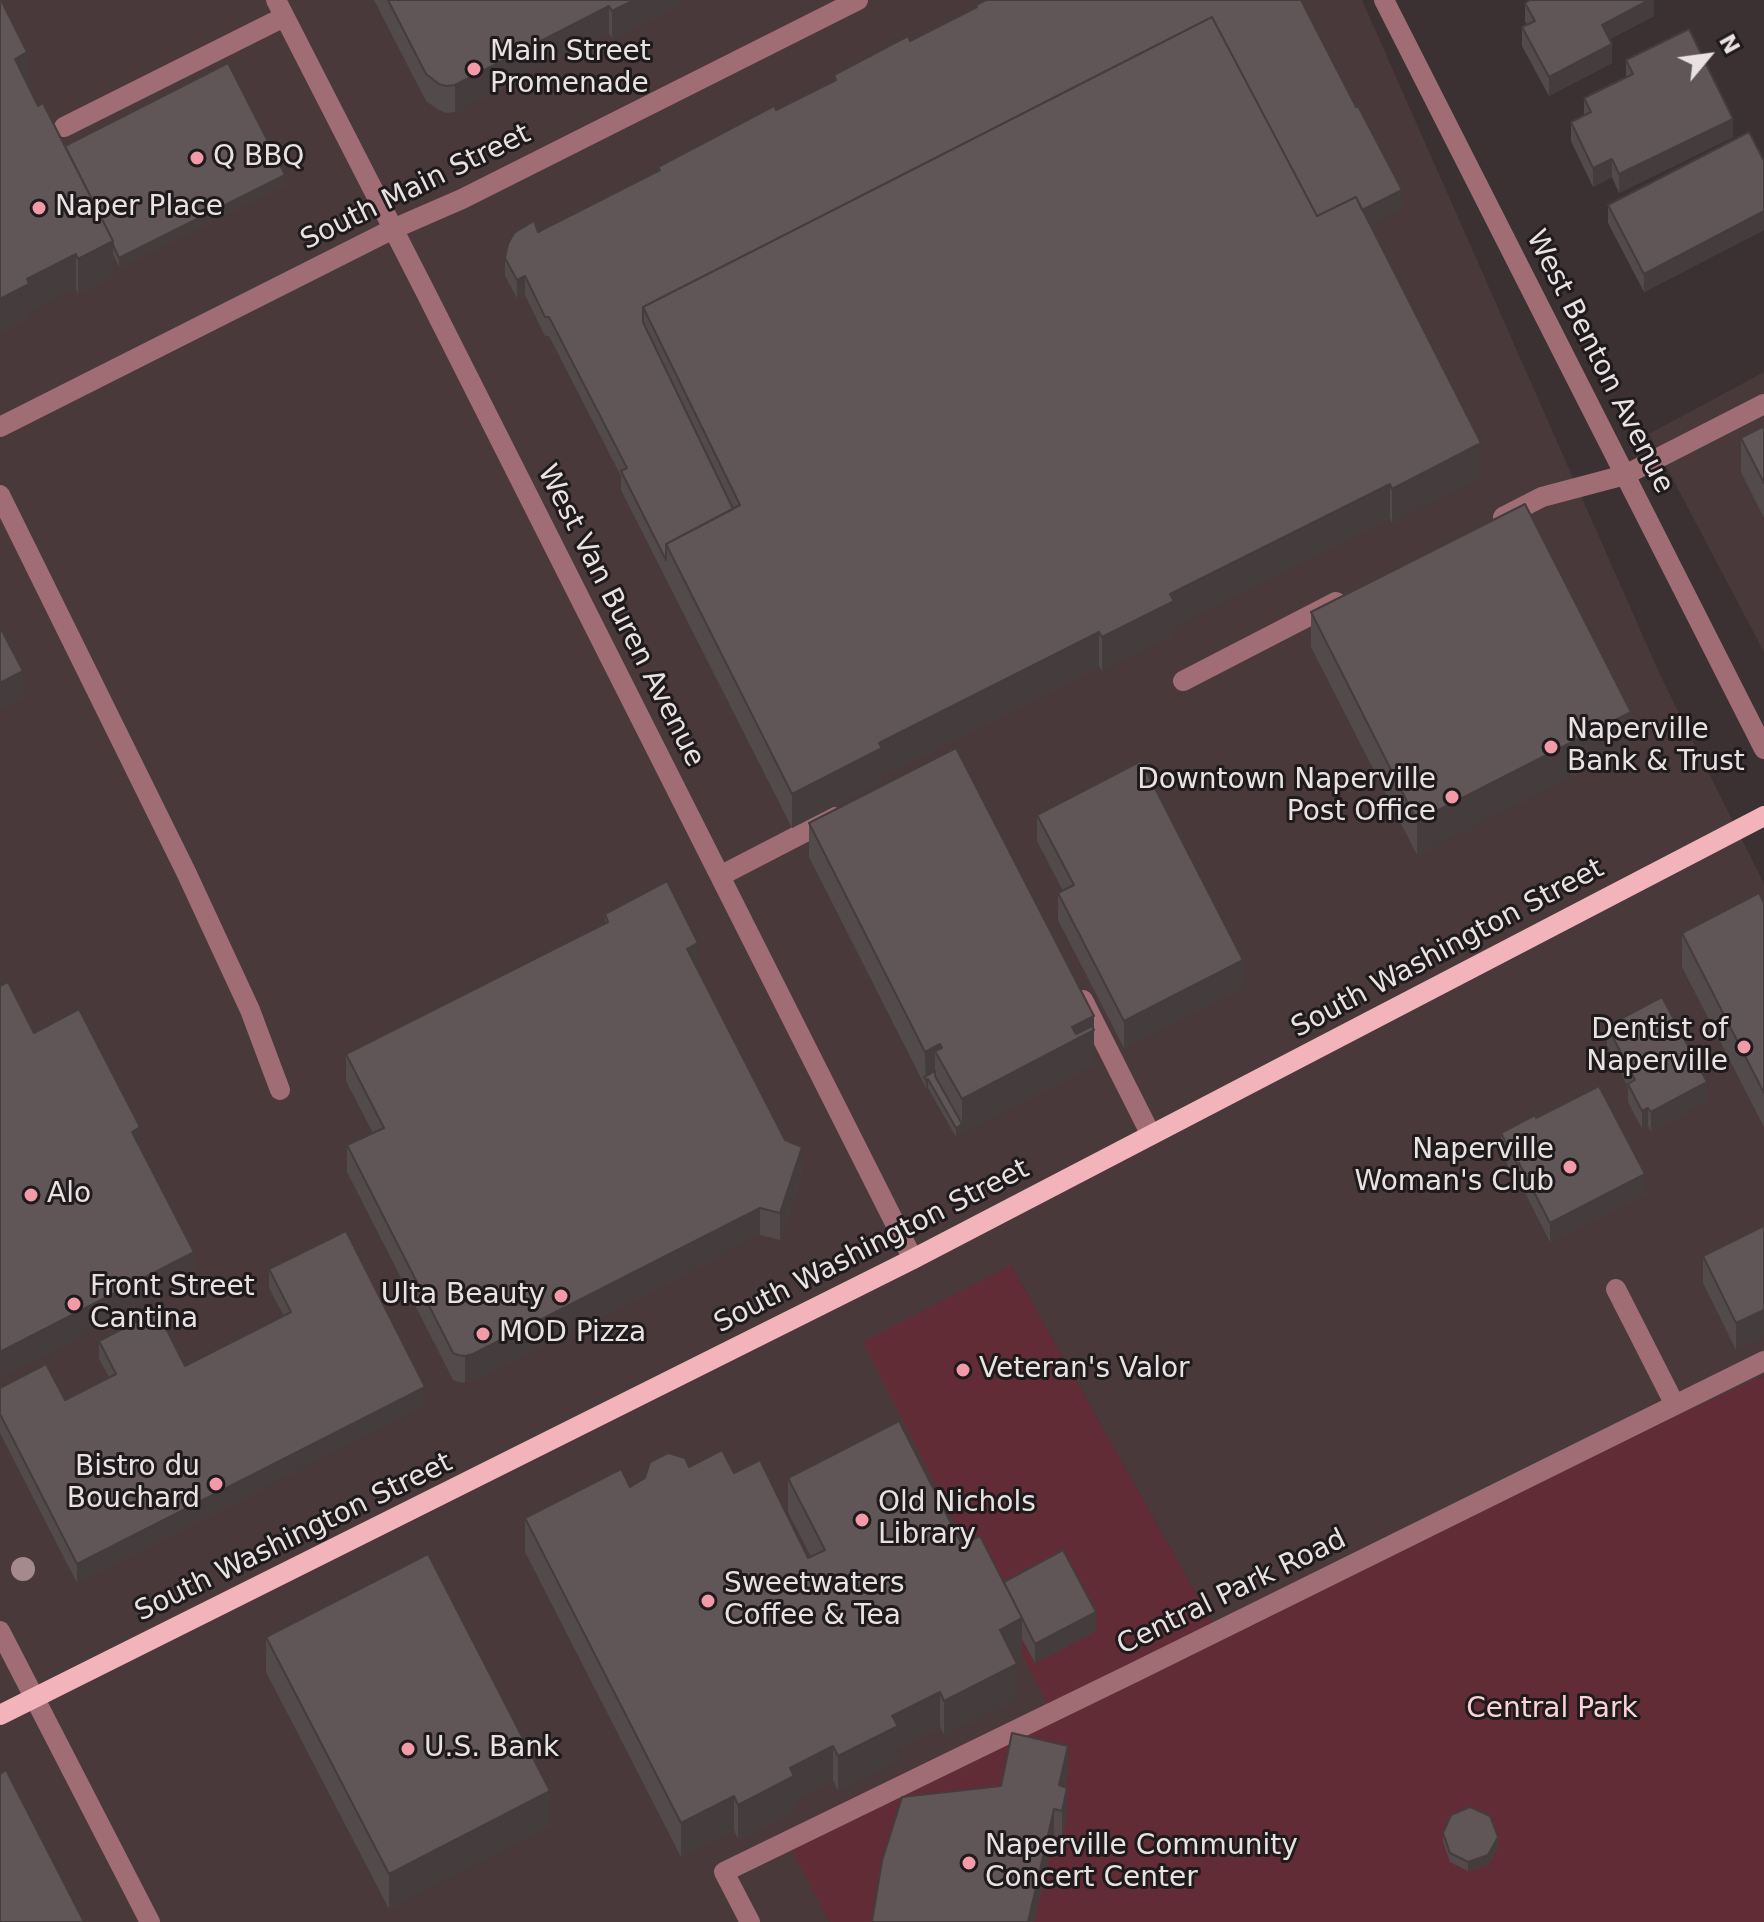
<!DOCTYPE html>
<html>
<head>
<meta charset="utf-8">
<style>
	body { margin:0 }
	#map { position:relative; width:1764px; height:1922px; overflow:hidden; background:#3b3132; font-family:"DejaVu Sans",sans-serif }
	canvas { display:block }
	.north { position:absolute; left:1668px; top:16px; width:80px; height:80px; -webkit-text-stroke:6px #1f1a1b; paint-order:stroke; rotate:61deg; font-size:22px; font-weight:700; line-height:32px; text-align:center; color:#e8e2e3 }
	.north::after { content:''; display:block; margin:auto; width:28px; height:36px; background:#e8e2e3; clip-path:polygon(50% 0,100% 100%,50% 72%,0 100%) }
</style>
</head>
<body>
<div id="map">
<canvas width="1764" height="1922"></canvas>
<div class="north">N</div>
</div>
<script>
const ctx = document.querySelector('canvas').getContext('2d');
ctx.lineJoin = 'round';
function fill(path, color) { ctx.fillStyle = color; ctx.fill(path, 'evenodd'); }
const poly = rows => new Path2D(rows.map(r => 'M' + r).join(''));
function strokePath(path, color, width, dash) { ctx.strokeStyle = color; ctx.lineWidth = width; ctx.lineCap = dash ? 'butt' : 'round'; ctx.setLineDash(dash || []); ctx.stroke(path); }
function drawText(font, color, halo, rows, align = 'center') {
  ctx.font = font + ' "DejaVu Sans",sans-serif'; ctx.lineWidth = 6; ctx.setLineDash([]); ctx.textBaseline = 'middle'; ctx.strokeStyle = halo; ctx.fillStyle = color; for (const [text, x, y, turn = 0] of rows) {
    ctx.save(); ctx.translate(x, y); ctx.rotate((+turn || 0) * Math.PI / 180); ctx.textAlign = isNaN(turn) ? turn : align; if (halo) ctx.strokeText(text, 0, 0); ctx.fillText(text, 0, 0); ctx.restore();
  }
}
fill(poly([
	[0,0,1362,0,1661,677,1764,884,1764,1376,1220,1636,1011,1265,1039,1685,1050,1709,788,1842,830,1922,0,1922],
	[1764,372,1764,652,1649,434]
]), '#4a393b');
fill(poly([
	[1011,1265,1220,1636,1592,1455,1764,1376,1764,1922,830,1922,787,1842,1050,1709,863,1342]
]), '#622c36');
strokePath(poly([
	[276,0,425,291,913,1259],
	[1384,0,1764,749],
	[64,127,284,17],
	[0,427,393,229,462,199,858,0],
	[0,495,186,872,250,1010,280,1090],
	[1503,517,1542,497,1625,475,1764,404],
	[1183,681,1336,602],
	[720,876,834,817],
	[1083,1000,1151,1135],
	[1616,1289,1675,1405],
	[0,1631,150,1922],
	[750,1922,724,1872,1135,1672,1764,1361]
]), '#a16d74', 20);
strokePath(poly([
	[0,1715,913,1259,1764,816]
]), '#f3b3bb', 20);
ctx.fillStyle = '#a58a8d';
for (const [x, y] of [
	[23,1569]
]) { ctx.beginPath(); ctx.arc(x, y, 12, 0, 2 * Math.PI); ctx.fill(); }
fill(poly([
	[0,0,27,84,38,106,65,146,285,184,119,267,113,254,113,276,78,294,76,289,29,312,29,318,0,333],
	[374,0,683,0,683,3,612,38,609,33,455,112,446,113,439,110,426,101],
	[1654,0,1654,16,1610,39,1612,63,1549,96,1522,46,1522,27,1527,25,1525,21,1525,3],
	[976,5,1402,209,1370,225,1481,478,1392,523,1390,518,1174,627,1174,635,1102,671,1099,666,882,776,882,782,792,828,621,490,621,476,549,336,545,336,525,295,517,298,505,276,505,258,538,232,658,171,658,167,776,110,834,81,834,75,910,41,976,8],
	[1626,60,1733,137,1619,193,1612,177,1593,187,1571,141,1571,122,1584,115,1584,98,1626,77],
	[1764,161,1764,230,1644,292,1608,223,1608,205],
	[1764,426,1764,518,1741,472,1741,438],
	[1311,612,1631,746,1417,855,1311,647],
	[1037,815,1243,987,1124,1048,1058,920,1058,893,1063,891,1037,841],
	[809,823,1094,1016,1094,1064,956,1137,928,1088,926,1090,924,1084,809,857],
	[1764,903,1764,1127,1682,967,1682,933],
	[605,914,698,970,802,1174,780,1240,760,1235,473,1381,465,1383,458,1382,453,1380,447,1368,347,1172,347,1145,373,1133,346,1081,346,1054,605,924],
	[1607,1026,1707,1101,1651,1131,1648,1126,1642,1129,1628,1102,1628,1087,1607,1045],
	[1536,1118,1645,1193,1550,1242,1519,1181,1517,1183,1501,1152,1501,1133],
	[1764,1226,1736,1350,1703,1283,1703,1256],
	[269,1269,425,1405,77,1583,0,1433,0,1388,65,1400,109,1377,99,1359,99,1341,185,1366,284,1316,269,1288],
	[689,1467,734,1473,808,1558,811,1557,788,1512,788,1478,962,1545,1004,1582,1096,1631,1035,1663,1022,1639,1022,1653,1013,1657,1017,1699,944,1735,940,1726,898,1748,898,1761,838,1791,833,1780,794,1801,794,1811,738,1839,734,1830,681,1857,525,1552,525,1518,630,1487],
	[266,1637,550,1826,389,1909,266,1672],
	[1068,1773,1065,1787,1067,1815,1062,1838,1054,1836,1034,1922,872,1922,1001,1786],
	[1443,1833,1498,1847,1488,1865,1468,1871,1450,1862,1443,1842]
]), '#534a4b');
fill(poly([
	[634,0,683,0,683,3,612,38,612,11],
	[1649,0,1654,0,1654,16,1602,43,1602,25],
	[609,6,609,33,455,112,455,85],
	[1612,44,1612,63,1549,96,1549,77],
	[27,52,27,87,15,59],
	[1733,119,1733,137,1619,193,1619,174],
	[1612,159,1612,177,1593,187,1593,168],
	[285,175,285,184,119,267,119,258],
	[1402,190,1402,209,1317,251,1317,232],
	[1764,211,1764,230,1644,292,1644,274],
	[113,241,113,276,78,294,78,259],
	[76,254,76,289,29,312,29,318,0,333,0,299,27,279],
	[525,276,525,295,517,298,517,280],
	[1481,443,1481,478,1392,523,1392,489],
	[1390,484,1390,518,1174,627,1174,635,1102,671,1102,637,1170,594],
	[1099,632,1099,666,882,776,882,782,792,828,792,794,879,743],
	[23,671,23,698,0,710,0,683],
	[1631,712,1631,746,1417,855,1417,821],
	[698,943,698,970,687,949],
	[1243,960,1243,987,1124,1048,1124,1021],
	[1094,1016,1094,1064,962,1134,962,1099,1072,1027],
	[940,1044,940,1060,935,1051,935,1081,928,1079,928,1088,926,1090,925,1052],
	[1707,1082,1707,1101,1651,1131,1651,1112],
	[1648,1108,1648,1126,1642,1129,1642,1111],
	[962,1124,962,1134,956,1137,956,1128],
	[140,1127,140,1154,132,1132],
	[802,1147,802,1174,780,1240,780,1213],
	[1519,1163,1519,1181,1517,1183,1517,1164],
	[1645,1174,1645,1193,1550,1242,1550,1223],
	[760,1208,760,1235,473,1381,465,1383,465,1356],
	[194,1252,194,1279,0,1379,0,1352],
	[1764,1310,1764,1337,1736,1350,1736,1323],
	[425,1387,425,1405,77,1583,77,1564],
	[1096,1612,1096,1631,1035,1663,1035,1644],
	[1022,1618,1022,1653,1000,1664,1000,1630],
	[1017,1664,1017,1699,944,1735,944,1701],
	[940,1692,940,1726,898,1748,898,1761,838,1791,838,1756,892,1716],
	[833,1746,833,1780,794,1801,794,1811,738,1839,738,1805,790,1768],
	[1068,1746,1068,1773,1059,1812,1059,1785],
	[1067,1788,1067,1815,1062,1838,1062,1811],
	[550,1791,550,1826,389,1909,389,1874],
	[734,1796,734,1830,681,1857,681,1823],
	[1054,1809,1054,1836,1034,1922,1028,1922],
	[1498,1837,1498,1847,1488,1865,1468,1871,1468,1862]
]), '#443c3d');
const building = poly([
	[0,0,1,0,27,52,15,59,38,106,43,103,113,241,78,259,76,254,27,279,29,284,0,299,0,0],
	[388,0,634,0,612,11,609,6,455,85,446,86,439,84,426,74,388,0],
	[986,0,1301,0,1356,107,1358,106,1402,190,1362,210,1356,197,1317,216,1212,17,643,307,643,322,733,509,666,544,666,560,621,471,627,468,549,317,545,317,525,276,517,280,505,258,508,244,514,233,534,221,538,232,660,170,658,167,774,106,776,110,836,80,834,75,908,36,910,41,977,7,976,5,986,0],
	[1530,0,1649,0,1602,25,1612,44,1549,77,1522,27,1535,21,1525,3,1530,0],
	[1212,17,1317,216,1356,197,1481,443,1392,489,1390,484,1170,594,1174,601,1102,637,1099,632,879,743,882,748,792,794,666,544,740,505,643,307,1212,17],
	[1689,29,1733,119,1619,174,1612,159,1593,168,1571,122,1591,112,1584,98,1633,74,1626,60,1689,29],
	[228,63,285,175,119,258,113,245,113,241,65,146,228,63],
	[1749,132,1764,161,1764,211,1644,274,1608,205,1749,132],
	[1764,426,1764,483,1741,438,1764,426],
	[1525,504,1631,712,1417,821,1311,612,1525,504],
	[0,627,23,671,0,683,0,627],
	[956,748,1094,1016,1072,1027,1076,1034,1092,1026,1094,1030,962,1099,935,1051,942,1048,940,1044,925,1052,809,823,956,748],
	[1141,761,1243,960,1124,1021,1058,893,1074,885,1037,815,1141,761],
	[667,881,698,943,687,949,785,1140,802,1147,780,1213,760,1208,473,1354,465,1356,458,1355,453,1353,447,1341,347,1145,384,1128,346,1054,608,922,605,914,667,881],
	[1759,893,1764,903,1764,1093,1682,933,1759,893],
	[8,982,34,1033,79,1009,140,1127,132,1132,194,1252,0,1352,0,986,8,982],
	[1662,997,1707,1082,1651,1112,1648,1108,1642,1111,1628,1084,1635,1080,1607,1026,1662,997],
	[935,1071,935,1076,962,1124,956,1128,928,1079,926,1080,924,1077,935,1071],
	[1599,1086,1645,1174,1550,1223,1519,1163,1517,1164,1501,1133,1535,1115,1536,1118,1599,1086],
	[1764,1226,1764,1310,1736,1323,1703,1256,1764,1226],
	[346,1231,425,1387,77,1564,0,1414,0,1388,46,1364,65,1400,116,1374,99,1341,157,1311,185,1366,291,1312,269,1269,346,1231],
	[899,1421,962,1545,980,1536,1022,1618,1000,1630,1017,1664,944,1701,940,1692,892,1716,898,1726,838,1756,833,1746,790,1768,794,1776,738,1805,734,1796,681,1823,525,1518,621,1469,630,1487,645,1478,650,1462,668,1453,685,1458,689,1467,722,1450,734,1473,760,1460,808,1558,825,1550,788,1478,899,1421],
	[1063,1550,1096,1612,1035,1644,1004,1582,1063,1550],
	[428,1554,550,1791,389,1874,266,1637,428,1554],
	[1012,1733,1068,1746,1059,1785,1067,1788,1062,1811,1054,1809,1028,1922,872,1922,882,1861,902,1797,1001,1786,1012,1733],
	[6,1770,84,1922,0,1922,0,1774,6,1770],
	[1470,1807,1490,1816,1498,1837,1488,1855,1468,1862,1450,1853,1443,1833,1451,1815,1470,1807]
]);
fill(building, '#615657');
strokePath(building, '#443c3d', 2);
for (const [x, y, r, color] of [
	[474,69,8,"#f39aa8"],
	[197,158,8,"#f39aa8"],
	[39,208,8,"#f39aa8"],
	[1551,747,8,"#f39aa8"],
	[1452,797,8,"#f39aa8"],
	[1744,1047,8,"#f39aa8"],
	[1570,1167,8,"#f39aa8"],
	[31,1195,8,"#f39aa8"],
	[561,1296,8,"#f39aa8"],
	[74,1304,8,"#f39aa8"],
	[483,1334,8,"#f39aa8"],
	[963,1370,8,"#f39aa8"],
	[216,1484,8,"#f39aa8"],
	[862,1520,8,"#f39aa8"],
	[708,1601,8,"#f39aa8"],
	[408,1749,8,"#f39aa8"],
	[969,1863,8,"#f39aa8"]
]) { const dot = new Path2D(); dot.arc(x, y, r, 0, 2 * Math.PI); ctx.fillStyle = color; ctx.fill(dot); strokePath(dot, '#1f1a1b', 3); }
drawText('28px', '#e8e2e3', '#1f1a1b', [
	["Main Street",490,53],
	["Promenade",490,85],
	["Q BBQ",213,158],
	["Naper Place",55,208],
	["Naperville",1567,731],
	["Bank & Trust",1567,763],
	["Downtown Naperville",1436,781,"right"],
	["Post Office",1436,813,"right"],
	["Dentist of",1728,1031,"right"],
	["Naperville",1728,1063,"right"],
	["Naperville",1554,1151,"right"],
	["Woman's Club",1554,1183,"right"],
	["Alo",47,1195],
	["Front Street",90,1288],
	["Cantina",90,1320],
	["Ulta Beauty",545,1296,"right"],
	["MOD Pizza",499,1334],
	["Veteran's Valor",979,1370],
	["Bistro du",200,1468,"right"],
	["Bouchard",200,1500,"right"],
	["Old Nichols",878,1504],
	["Library",878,1536],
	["Sweetwaters",724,1585],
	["Coffee & Tea",724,1617],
	["U.S. Bank",424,1749],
	["Naperville Community",985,1847],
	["Concert Center",985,1879]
], 'left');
drawText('28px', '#e8e2e3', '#1f1a1b', [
	["South Main Street",416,188,-26],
	["West Benton Avenue",1599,362,63],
	["West Van Buren Avenue",620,616,63],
	["South Washington Street",1448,949,-28],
	["South Washington Street",872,1247,-27],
	["South Washington Street",294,1538,-26],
	["Central Park Road",1232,1593,-26]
]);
drawText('28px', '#fbd2d7', '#1f1a1b', [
	["Central Park",1552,1710]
]);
</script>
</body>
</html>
